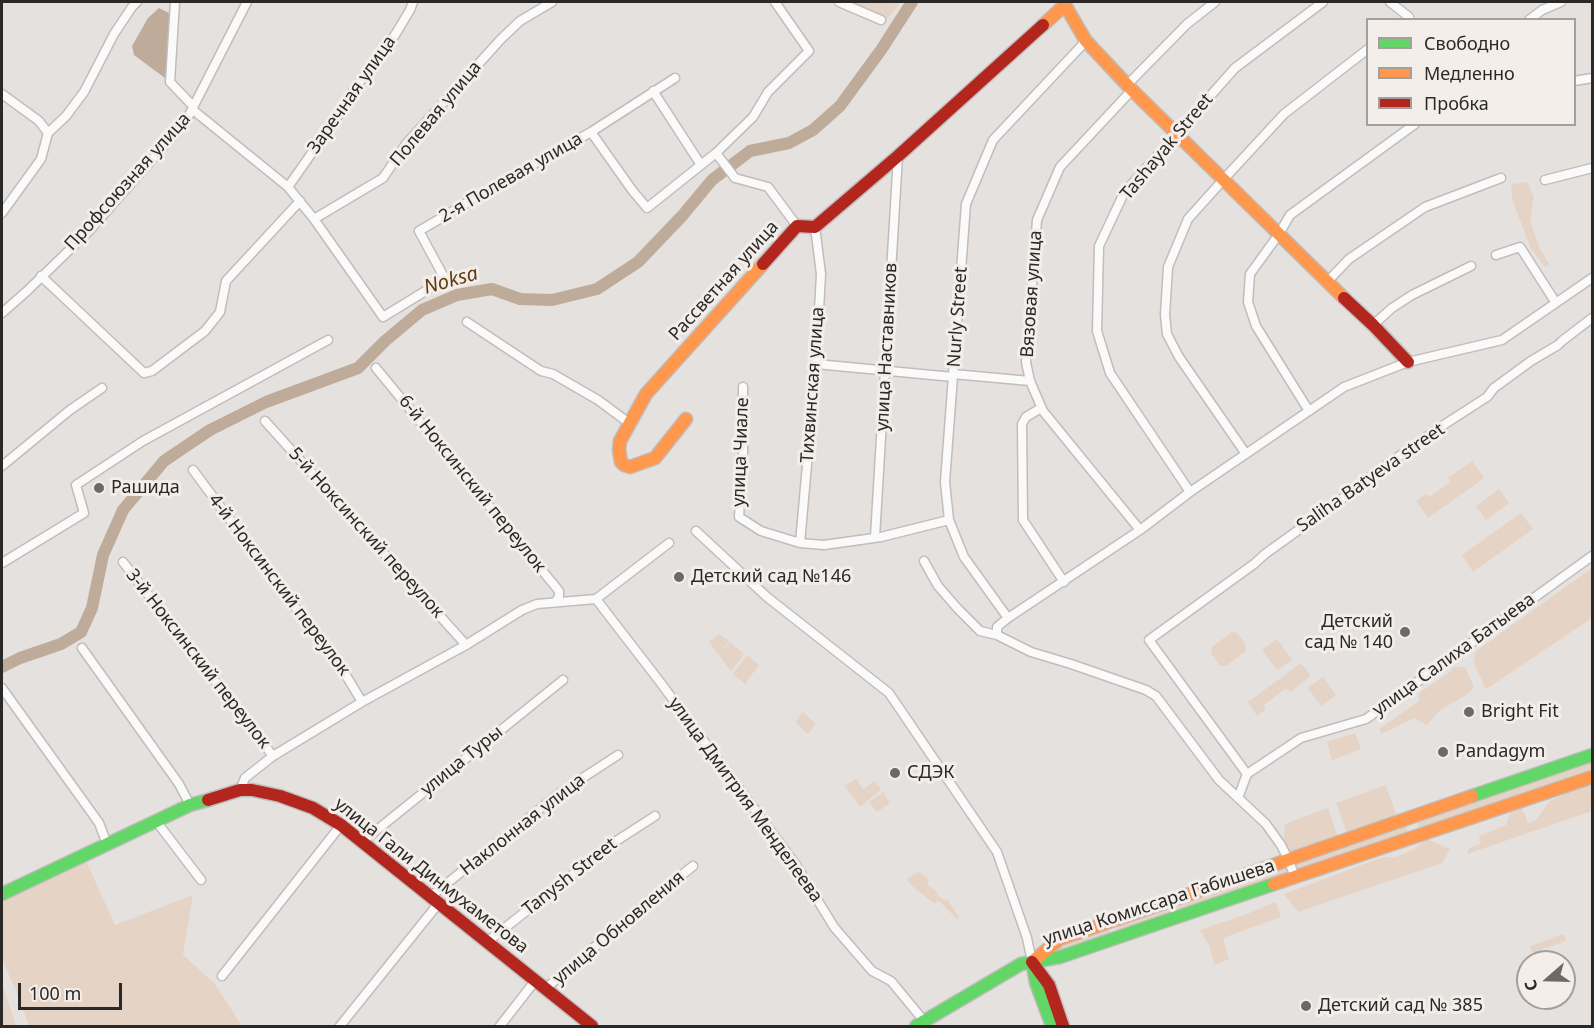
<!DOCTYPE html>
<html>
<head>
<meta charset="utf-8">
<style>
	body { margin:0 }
	#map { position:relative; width:1594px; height:1028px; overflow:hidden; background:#e4e1df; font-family:"Noto Sans",sans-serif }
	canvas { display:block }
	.frame { position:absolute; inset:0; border:3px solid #2b2927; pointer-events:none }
	.legend { position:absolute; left:1366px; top:18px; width:210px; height:108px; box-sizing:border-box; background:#f3eeea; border:2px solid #a39f9c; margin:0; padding:8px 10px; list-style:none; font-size:18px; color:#2b2927 }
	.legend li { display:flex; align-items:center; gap:12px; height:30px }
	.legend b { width:30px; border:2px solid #a39f9c }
	.north { position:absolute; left:1516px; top:950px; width:60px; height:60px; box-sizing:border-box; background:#f3eeea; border:2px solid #a39f9c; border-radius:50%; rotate:250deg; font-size:16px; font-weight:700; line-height:24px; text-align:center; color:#2b2927 }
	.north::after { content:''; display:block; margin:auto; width:21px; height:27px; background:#6c6967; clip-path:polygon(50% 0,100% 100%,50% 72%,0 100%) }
	.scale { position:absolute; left:18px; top:983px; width:104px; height:27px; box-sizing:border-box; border:3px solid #2b2927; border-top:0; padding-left:8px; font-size:18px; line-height:21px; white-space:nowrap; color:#2b2927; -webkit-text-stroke:4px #f3eeea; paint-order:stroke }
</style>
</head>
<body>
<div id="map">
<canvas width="1594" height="1028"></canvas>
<div class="frame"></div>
<ul class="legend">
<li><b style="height:8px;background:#63d668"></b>Свободно</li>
<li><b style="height:8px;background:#ff974d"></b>Медленно</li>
<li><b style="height:8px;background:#b3261e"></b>Пробка</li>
</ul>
<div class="north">С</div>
<div class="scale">100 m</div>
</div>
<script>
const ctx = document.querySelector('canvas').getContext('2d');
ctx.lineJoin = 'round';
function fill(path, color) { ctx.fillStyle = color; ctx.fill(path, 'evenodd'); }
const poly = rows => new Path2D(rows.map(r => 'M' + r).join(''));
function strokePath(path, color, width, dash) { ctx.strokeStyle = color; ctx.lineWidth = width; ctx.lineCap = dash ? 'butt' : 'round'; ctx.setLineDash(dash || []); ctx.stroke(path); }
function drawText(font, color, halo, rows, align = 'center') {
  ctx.font = font + ' "Noto Sans",sans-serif'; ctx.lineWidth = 6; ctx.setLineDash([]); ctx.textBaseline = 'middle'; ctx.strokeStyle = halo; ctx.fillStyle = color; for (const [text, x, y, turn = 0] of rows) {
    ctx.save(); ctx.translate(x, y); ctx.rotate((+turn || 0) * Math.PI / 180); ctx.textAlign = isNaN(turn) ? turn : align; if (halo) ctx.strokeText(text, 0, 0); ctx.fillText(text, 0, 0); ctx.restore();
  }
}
fill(poly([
	[835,2,900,2,893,12,883,23],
	[1527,182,1534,197,1530,221,1539,247,1549,264,1545,267,1531,249,1512,199,1511,184],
	[1472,461,1484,478,1428,518,1416,501,1426,494,1429,497,1451,482,1448,478],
	[1499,489,1509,503,1486,520,1476,506],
	[1521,513,1533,529,1473,572,1462,555],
	[1592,568,1592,618,1486,689,1474,664,1475,652],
	[1232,632,1237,633,1246,645,1246,651,1226,666,1220,666,1211,653,1212,647],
	[719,634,729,641,719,655,709,642],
	[1277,639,1292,660,1277,670,1262,650],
	[730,642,744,654,731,671,719,655],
	[747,655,759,665,745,684,733,674],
	[1301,663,1311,676,1290,692,1286,688,1264,705,1266,709,1257,716,1248,702],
	[1453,667,1465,667,1474,687,1468,694,1440,710,1427,725,1414,718,1382,734,1379,729,1419,701,1419,693,1450,672],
	[1323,677,1336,695,1321,706,1308,688],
	[803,712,816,724,808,734,795,722],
	[1355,733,1361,749,1332,760,1327,742],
	[1592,761,1592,772,1421,829,1418,827,1418,821],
	[856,779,863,789,875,781,881,790,860,807,845,786],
	[1592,782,1592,811,1467,854,1469,848,1480,844,1479,836,1506,825,1511,809,1521,806,1528,823,1535,821,1550,801,1562,796,1566,790],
	[1386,785,1396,814,1394,819,1349,835,1346,831,1336,803],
	[883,792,890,803,877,812,869,802],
	[1328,808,1338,837,1294,854,1291,852,1285,846,1284,841,1285,824],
	[1405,826,1407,829,1407,833,1298,870,1297,868,1297,862],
	[1427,839,1450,849,1442,863,1298,912,1284,894,1383,857,1396,857,1416,848],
	[86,861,115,925,193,895,183,955,214,983,242,1026,29,1026,20,1000,2,959,2,900],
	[1283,868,1287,870,1288,875,1117,931,1116,930,1118,924],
	[918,872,928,878,927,879,928,885,936,891,938,896,945,900,947,899,959,917,958,920,938,900,935,904,912,886,907,879],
	[1276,902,1281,917,1223,938,1229,959,1215,965,1209,945,1200,930,1247,914],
	[1106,928,1110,930,1110,934,1060,954,1056,944],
	[1564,934,1566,941,1532,953,1530,946],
	[2,984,16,1025,17,1026,2,1026]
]), '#e5d4c6');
fill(poly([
	[159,8,169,13,171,29,166,64,169,81,134,55,132,46,148,18]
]), '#bfab99');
strokePath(poly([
	[2,667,20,658,61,644,81,632,92,608,103,555,123,510,164,461,210,430,266,402,358,368,385,341,422,310,457,295,492,289,520,299,552,300,597,289,638,262,682,216,712,180,750,151,789,143,813,130,840,106,881,50,912,2]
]), '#bfab99', 12);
const street = poly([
	[175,2,170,82,192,105,193,110,288,187,314,219,383,317,445,279,419,231,511,177,591,132,675,78],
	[839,2,881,20],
	[1390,2,1409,17,1406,20],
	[1529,20,1542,10,1561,2],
	[1574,81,1592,78],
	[1127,85,1187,24,1215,2],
	[1132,90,1060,167,1037,220,1026,362,1030,381,1043,411,1140,530],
	[653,91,701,165],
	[2,94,39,121,48,133],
	[591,132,632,190,647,208,716,153,753,117,768,92,809,51,775,2],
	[716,153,735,178,768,187,797,226],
	[1545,180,1592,168],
	[288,187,339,114,355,88,395,35,410,10,413,2],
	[2,213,41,159,48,133,66,116,84,92,114,34,132,7,137,2],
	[314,219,383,178,406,144,501,39,520,21,552,2],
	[1496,255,1520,247,1556,303],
	[41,276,144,373,152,371,205,331,220,312,226,281,300,201],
	[1327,282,1349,259,1425,207,1501,178],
	[2,313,27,291,89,231,186,121,247,2],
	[467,322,541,371,553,374,598,400,629,423],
	[1373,325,1392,308,1412,295,1471,266],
	[816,364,953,377],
	[376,368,559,591,559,597,555,602],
	[953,374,1030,381],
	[743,387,743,454,739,517,761,531,800,543,824,545,881,537,949,520],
	[1041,408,1026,417,1022,424,1023,520,1064,582],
	[1309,411,1256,326,1248,302,1250,274,1279,234,1290,215,1415,124],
	[265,421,466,645],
	[1246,454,1179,357,1167,334,1165,315,1168,267,1188,219,1223,180,1284,114,1368,49],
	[2,466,70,410,102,388],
	[193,470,347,677,362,702],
	[1190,492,1110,373,1097,331,1099,246,1124,193,1235,68,1323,2],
	[696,531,767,597,889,693,997,852,1027,938,1032,962],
	[875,537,898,156],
	[800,543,816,364,821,274,815,227],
	[924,561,938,586,958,609,980,631,997,635,1031,652,1071,664,1146,690,1156,696,1219,780,1266,824,1281,845,1288,859,1295,877],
	[123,562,273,756],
	[2,563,84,513,76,485,143,441,328,340],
	[596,599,660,682,796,865,834,927,872,971,891,981,924,1021],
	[1008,618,964,557,949,520,945,482,966,204,993,140,1086,41],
	[997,635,997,627,1008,618,1140,530,1190,492,1344,387,1408,362,1502,340,1592,278],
	[82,648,179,784,190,805],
	[2,688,99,823,107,844],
	[1247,774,1149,640,1254,564,1265,554,1343,498,1355,491,1368,478,1442,426,1487,397,1494,388,1531,361,1558,345,1562,341,1592,318],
	[240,790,245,778,273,756,362,702,466,645,522,610,537,604,596,599,669,543],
	[1238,798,1247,774,1301,738,1366,719,1592,556],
	[156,821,201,880],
	[362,842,563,680],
	[430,897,561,792,618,755],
	[487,942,610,845,655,816],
	[222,976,341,825],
	[545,989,649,901,693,866],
	[340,1026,438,904],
	[500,1026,535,981]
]);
const fast = poly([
	[1472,796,1592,755],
	[2,894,190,805,208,800],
	[1033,966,1036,983,1052,1026],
	[916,1026,1021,964,1060,957,1274,884]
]);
const slow = poly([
	[1043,25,1065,5,1086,41,1132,90,1344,298],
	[686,419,655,458,630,467,624,465,621,462,619,450,620,441,646,394,763,264],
	[1274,884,1592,777],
	[1033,961,1060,939,1472,796]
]);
const jam = poly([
	[763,264,797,226,815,227,898,156,1043,25],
	[1344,298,1373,325,1408,362],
	[208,800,240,790,252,790,280,796,313,808,341,825,592,1026],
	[1032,962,1049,985,1063,1026]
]);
strokePath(street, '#c0bdbc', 11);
strokePath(fast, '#c0bdbc', 15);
strokePath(slow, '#c0bdbc', 15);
strokePath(jam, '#c0bdbc', 15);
strokePath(street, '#fbfafa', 8);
strokePath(fast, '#63d668', 12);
strokePath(slow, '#ff974d', 12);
strokePath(jam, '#b3261e', 12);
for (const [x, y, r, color] of [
	[99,488,6,"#6c6967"],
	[679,577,6,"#6c6967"],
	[1405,632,6,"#6c6967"],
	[1469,712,6,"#6c6967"],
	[1443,752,6,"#6c6967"],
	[895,773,6,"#6c6967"],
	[1306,1006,6,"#6c6967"]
]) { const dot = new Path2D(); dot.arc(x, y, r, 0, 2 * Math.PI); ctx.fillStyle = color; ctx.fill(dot); strokePath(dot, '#f3eeea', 2); }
drawText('18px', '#2b2927', '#f3eeea', [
	["Заречная улица",352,95,-55],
	["Полевая улица",436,114,-50],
	["Tashayak Street",1167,147,-50],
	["2-я Полевая улица",511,178,-30],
	["Профсоюзная улица",128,182,-48],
	["Рассветная улица",724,281,-48],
	["Вязовая улица",1032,294,-86],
	["Nurly Street",958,317,-86],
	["улица Наставников",887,347,-87],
	["Тихвинская улица",813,385,-86],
	["улица Чиале",741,452,-88],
	["Saliha Batyeva street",1371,478,-35],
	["6-й Ноксинский переулок",472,484,51],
	["5-й Ноксинский переулок",366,533,48],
	["4-й Ноксинский переулок",279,585,53],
	["улица Салиха Батыева",1454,655,-36],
	["3-й Ноксинский переулок",198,659,52],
	["улица Туры",462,761,-39],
	["улица Дмитрия Менделеева",745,800,54],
	["Наклонная улица",523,825,-38],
	["улица Гали Динмухаметова",431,876,38],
	["Tanysh Street",570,877,-38],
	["улица Комиссара Габишева",1159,903,-18],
	["улица Обновления",619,928,-40]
]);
drawText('18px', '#2b2927', '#f3eeea', [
	["Рашида",111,488],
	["Детский сад №146",691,577],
	["Детский",1393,622,"right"],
	["сад № 140",1393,643,"right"],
	["Bright Fit",1481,712],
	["Pandagym",1455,752],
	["СДЭК",907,773],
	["Детский сад № 385",1318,1006]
], 'left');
drawText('italic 20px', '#613b0f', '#f3eeea', [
	["Noksa",451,281,-16]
]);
</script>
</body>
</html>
